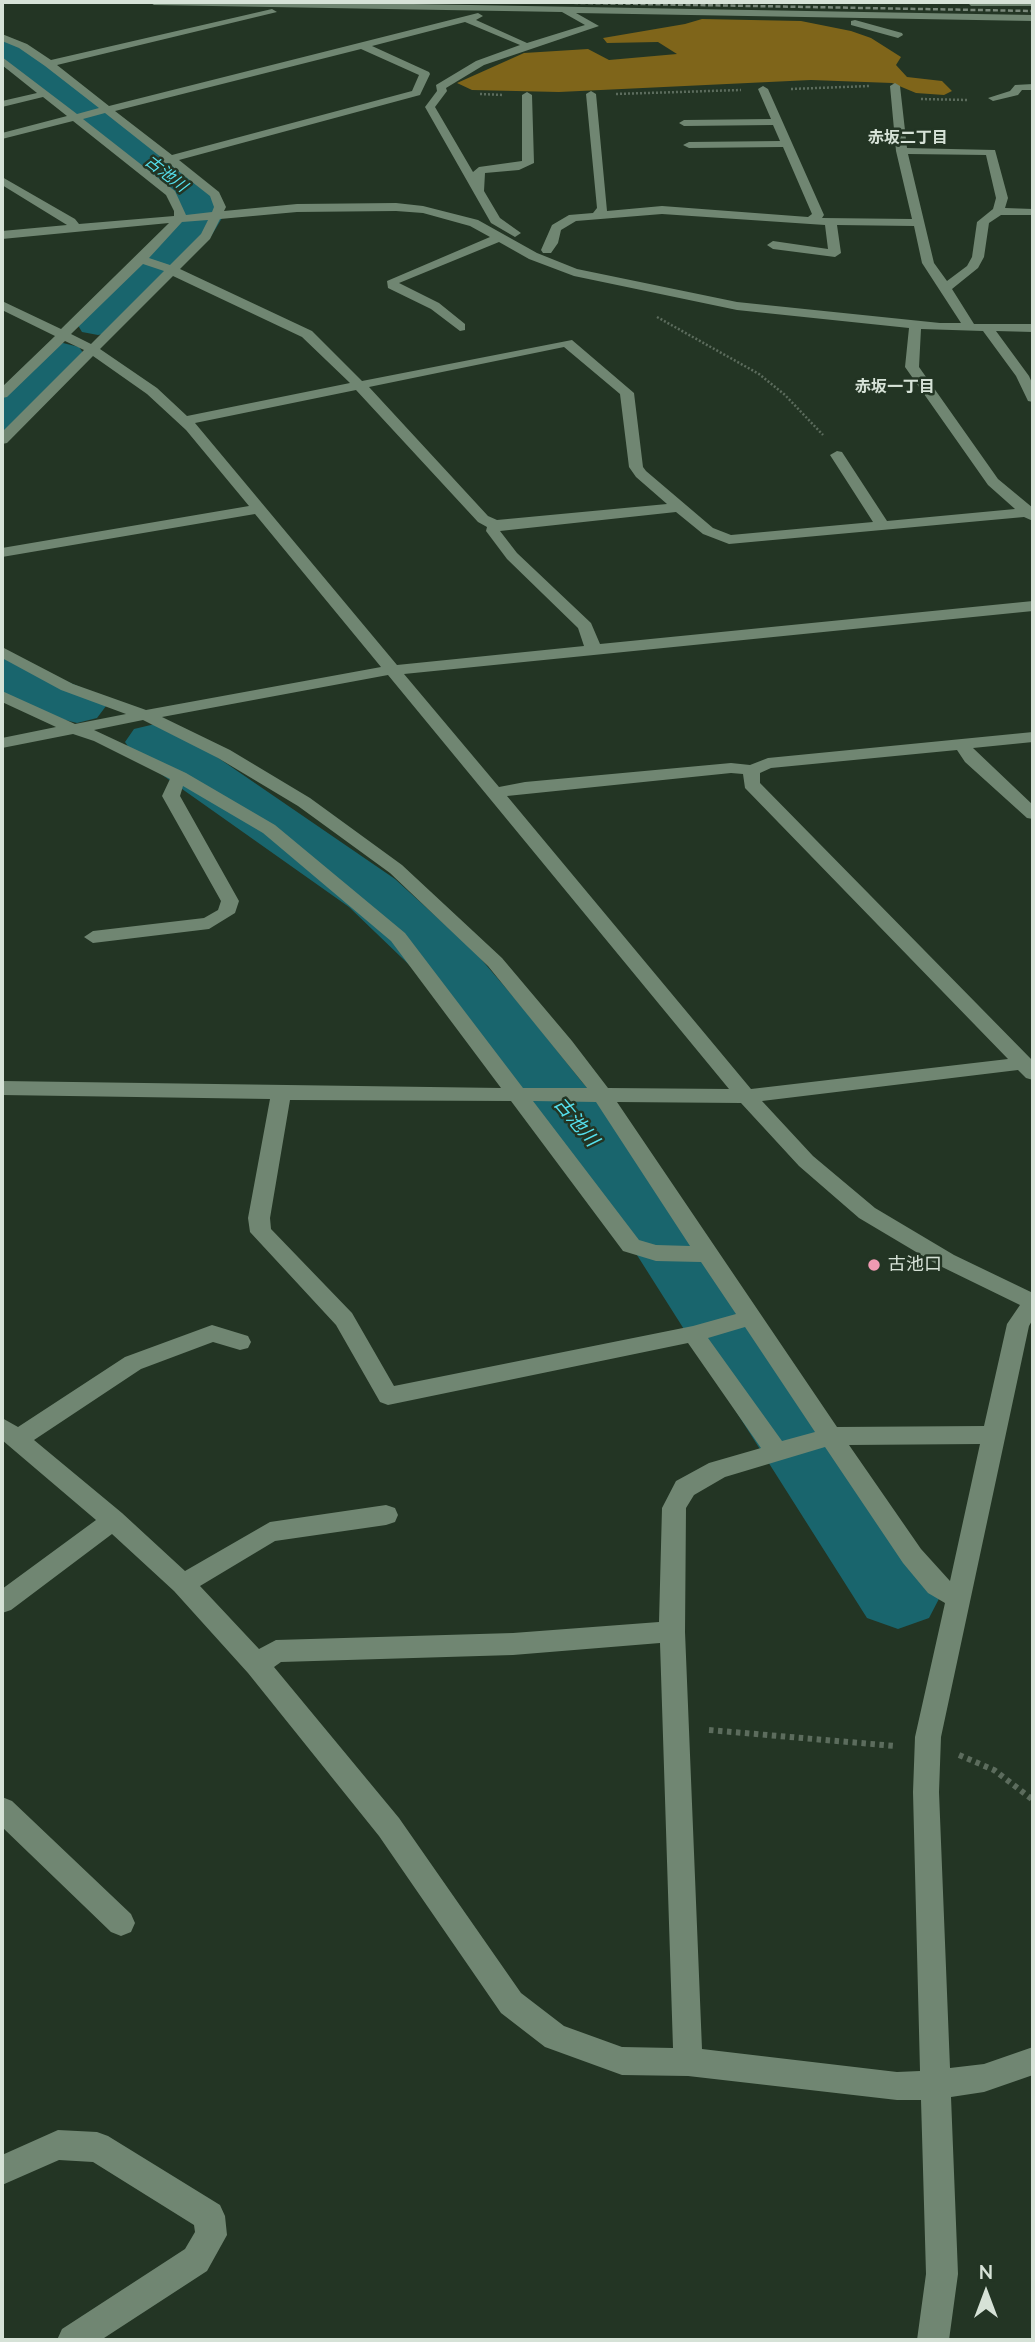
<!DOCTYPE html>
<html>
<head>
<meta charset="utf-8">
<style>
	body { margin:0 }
	#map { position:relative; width:1035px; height:2342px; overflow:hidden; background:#233524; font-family:Mulish,sans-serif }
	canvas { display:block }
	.frame { position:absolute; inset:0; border:4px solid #d6e2d7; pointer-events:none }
	.north { position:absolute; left:951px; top:2258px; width:70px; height:70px; -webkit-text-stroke:5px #233524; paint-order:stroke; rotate:0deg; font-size:19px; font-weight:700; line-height:28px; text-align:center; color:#d6e2d7 }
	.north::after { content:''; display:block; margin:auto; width:24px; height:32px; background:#d6e2d7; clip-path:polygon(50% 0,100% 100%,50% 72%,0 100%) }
</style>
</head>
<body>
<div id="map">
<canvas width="1035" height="2342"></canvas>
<div class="frame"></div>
<div class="north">N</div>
</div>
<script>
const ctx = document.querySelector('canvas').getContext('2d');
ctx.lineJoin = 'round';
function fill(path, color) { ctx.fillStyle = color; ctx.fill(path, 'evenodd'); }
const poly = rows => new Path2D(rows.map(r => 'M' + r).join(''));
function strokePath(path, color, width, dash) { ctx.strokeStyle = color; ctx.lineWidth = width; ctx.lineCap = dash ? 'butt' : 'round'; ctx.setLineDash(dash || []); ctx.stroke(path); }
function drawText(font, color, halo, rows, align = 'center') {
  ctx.font = font + ' Mulish,"Noto Sans JP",sans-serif'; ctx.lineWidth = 5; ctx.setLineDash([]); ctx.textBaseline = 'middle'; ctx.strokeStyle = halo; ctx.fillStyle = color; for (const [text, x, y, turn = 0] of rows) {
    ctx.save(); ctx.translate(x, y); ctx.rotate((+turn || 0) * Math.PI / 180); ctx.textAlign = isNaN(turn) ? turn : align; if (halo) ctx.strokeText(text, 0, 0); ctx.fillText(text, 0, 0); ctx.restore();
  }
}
fill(poly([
	[702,19,801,21,851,31,871,38,901,57,896,65,907,77,942,81,952,91,944,95,916,93,892,83,811,80,559,92,472,90,457,83,524,53,588,49,609,60,677,54,658,42,607,43,603,38,685,24]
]), '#7f651a');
fill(poly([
	[2,37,15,40,121,117,212,190,218,199,222,218,210,238,114,332,98,335,82,332,76,322,82,312,178,222,180,218,178,203,93,133,2,65,2,37],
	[63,343,79,347,86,357,19,427,2,431,2,391,47,347,63,343],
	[2,658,22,663,97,694,106,706,97,718,77,723,57,718,2,695,2,658],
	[155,724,176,729,395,879,475,952,523,1008,582,1082,656,1167,929,1568,942,1593,929,1618,898,1629,867,1618,604,1203,532,1116,475,1038,427,982,349,907,134,755,125,742,134,729,155,724]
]), '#19656d');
strokePath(poly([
	[791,89,870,86],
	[480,94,503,95],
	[616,94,741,90],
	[921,99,968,100],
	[657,317,759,374,785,395,823,435]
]), '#5c6c5d', 2.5, [2, 2]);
strokePath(poly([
	[709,1730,895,1746],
	[959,1755,994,1770,1033,1800]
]), '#5c6c5d', 6, [4.5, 4.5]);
fill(poly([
	[149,2,301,2,1033,15,1033,21,576,13,599,26,484,65,446,88,447,91,435,107,473,172,479,167,522,161,522,95,527,92,532,95,534,163,519,170,485,173,484,191,500,218,521,233,515,237,491,223,425,107,437,91,436,85,476,61,520,45,465,22,372,46,429,72,430,74,420,95,179,160,219,192,226,207,224,211,297,204,396,203,423,206,478,220,537,253,577,269,737,302,940,323,961,323,922,263,914,226,837,225,841,253,835,257,773,249,767,245,773,241,828,249,825,225,662,214,576,221,561,230,558,243,551,253,543,253,541,250,552,225,569,215,593,213,597,208,586,94,591,91,596,94,607,211,662,206,808,217,812,214,783,147,689,148,683,145,689,142,780,141,773,125,684,126,679,123,684,120,771,119,758,89,763,86,768,89,824,215,822,218,912,219,896,151,890,86,895,83,900,86,907,148,995,150,1008,198,1005,208,1033,209,1033,215,1001,215,989,223,984,257,978,268,952,289,974,324,1033,324,1033,332,996,331,1029,376,1033,385,1033,402,1028,401,1016,376,983,331,921,329,919,367,998,479,1033,508,1033,521,1024,517,729,544,703,534,676,512,500,531,517,553,591,623,600,644,1033,601,1033,611,404,674,499,787,525,782,731,763,750,765,768,758,1033,732,1033,742,973,748,1033,805,1033,819,1027,818,965,762,957,750,771,768,760,773,760,783,1033,1061,1033,1080,1026,1078,1018,1070,762,1101,813,1156,875,1208,954,1255,1033,1293,1033,1319,1029,1326,941,1737,939,1792,950,2068,984,2064,1033,2047,1033,2075,984,2092,951,2097,958,2274,949,2340,917,2340,926,2274,921,2100,897,2100,688,2076,622,2075,545,2047,501,2013,379,1836,248,1673,174,1591,112,1534,11,1610,2,1613,2,1589,96,1520,2,1440,2,1418,18,1427,125,1357,212,1325,248,1336,251,1342,248,1348,240,1350,213,1342,141,1369,34,1440,122,1513,185,1571,270,1522,386,1505,395,1508,398,1515,395,1522,386,1525,275,1541,200,1586,259,1649,276,1640,513,1633,659,1622,662,1508,676,1481,709,1463,761,1448,688,1343,388,1405,380,1402,336,1325,250,1232,248,1218,270,1099,2,1095,2,1081,501,1088,391,941,263,833,183,786,180,796,239,901,235,913,209,929,93,943,84,937,93,931,204,918,218,910,221,901,162,796,170,779,94,741,73,734,2,748,2,738,56,727,2,702,2,691,75,724,126,714,61,690,2,658,2,647,73,684,146,710,381,667,255,514,2,557,2,548,249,506,186,430,147,394,93,356,7,443,2,444,2,432,84,350,65,341,7,397,2,398,2,387,55,336,2,310,2,301,61,329,169,223,2,239,2,231,67,225,2,185,2,177,75,219,79,224,174,216,174,211,166,195,73,121,2,139,2,133,67,116,43,97,2,107,2,101,37,93,2,65,2,57,77,114,99,108,45,66,19,48,2,41,2,34,27,44,51,60,272,9,277,12,57,65,109,106,478,13,483,16,476,20,527,43,585,25,562,12,154,5,149,2],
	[361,49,419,75,412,91,172,155,115,111,361,49],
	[105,113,162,158,156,161,158,163,168,163,210,196,214,207,212,212,186,215,175,191,83,119,105,113],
	[908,154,986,155,996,198,993,209,977,222,972,257,967,266,947,281,934,263,908,154],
	[396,211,423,213,470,226,490,237,387,281,388,288,431,309,460,331,465,330,465,324,439,303,399,283,499,242,529,259,574,276,737,310,909,328,905,367,988,485,1015,509,887,521,842,452,837,451,830,455,873,522,731,535,713,528,646,471,643,467,634,393,572,340,362,381,312,331,180,269,210,239,220,219,297,212,396,211],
	[208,220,201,234,170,265,149,258,182,222,208,220],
	[143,264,164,271,91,344,71,334,143,264],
	[173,276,302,337,350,383,187,416,157,388,100,349,173,276],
	[564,347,620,394,629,467,636,477,667,504,497,520,488,516,369,387,564,347],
	[356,390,478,522,487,527,486,531,507,559,578,628,584,646,397,665,195,423,356,390],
	[388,675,729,1089,608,1088,572,1041,502,958,402,865,310,798,230,750,162,717,388,675],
	[143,720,218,758,298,806,390,873,488,966,587,1088,523,1088,405,933,275,825,186,773,94,730,143,720],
	[731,773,743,774,745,788,1008,1059,751,1089,507,796,731,773],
	[290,1100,511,1101,623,1251,656,1261,701,1262,736,1314,693,1326,394,1386,352,1313,271,1229,270,1218,290,1100],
	[533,1101,596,1102,690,1246,656,1245,639,1240,533,1101],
	[617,1102,741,1103,799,1166,859,1218,938,1265,1020,1305,1007,1324,984,1426,837,1427,617,1102],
	[745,1327,815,1432,782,1441,708,1338,745,1327],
	[980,1444,950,1581,921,1549,849,1445,980,1444],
	[825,1447,903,1563,928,1593,945,1603,915,1737,913,1792,920,2071,897,2072,702,2049,685,1632,686,1508,694,1495,725,1477,825,1447],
	[660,1643,673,2048,622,2047,564,2026,521,1993,399,1818,274,1667,281,1662,513,1655,660,1643],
	[967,2,1033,2,1033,6,971,6,967,2],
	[855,20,902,33,903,35,898,38,851,25,851,21,855,20],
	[1033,84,1033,90,1022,90,1018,95,993,101,988,98,1010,91,1015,85,1033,84],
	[2,1797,12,1801,131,1914,135,1923,131,1932,121,1936,111,1932,2,1827,2,1797],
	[58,2130,97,2132,108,2136,220,2205,225,2216,227,2235,207,2271,101,2340,57,2340,62,2329,185,2249,195,2232,194,2225,93,2162,59,2160,2,2185,2,2155,58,2130]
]), '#708672');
strokePath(poly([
	[528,2,1033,11]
]), '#79887a', 2.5, [5, 2.5]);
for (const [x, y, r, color] of [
	[874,1265,7,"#f19ab2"]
]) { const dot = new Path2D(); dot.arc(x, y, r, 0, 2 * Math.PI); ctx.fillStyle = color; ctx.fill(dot); strokePath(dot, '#233524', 2.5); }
drawText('bold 16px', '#d6e2d7', '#233524', [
	["赤坂二丁目",908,138],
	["赤坂一丁目",895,387]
]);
drawText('italic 16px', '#55e0ee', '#233524', [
	["古池川",166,174,38]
]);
drawText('18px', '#d6e2d7', '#233524', [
	["古池口",888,1265]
], 'left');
drawText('italic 19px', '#55e0ee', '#233524', [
	["古池川",576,1122,50]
]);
</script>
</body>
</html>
